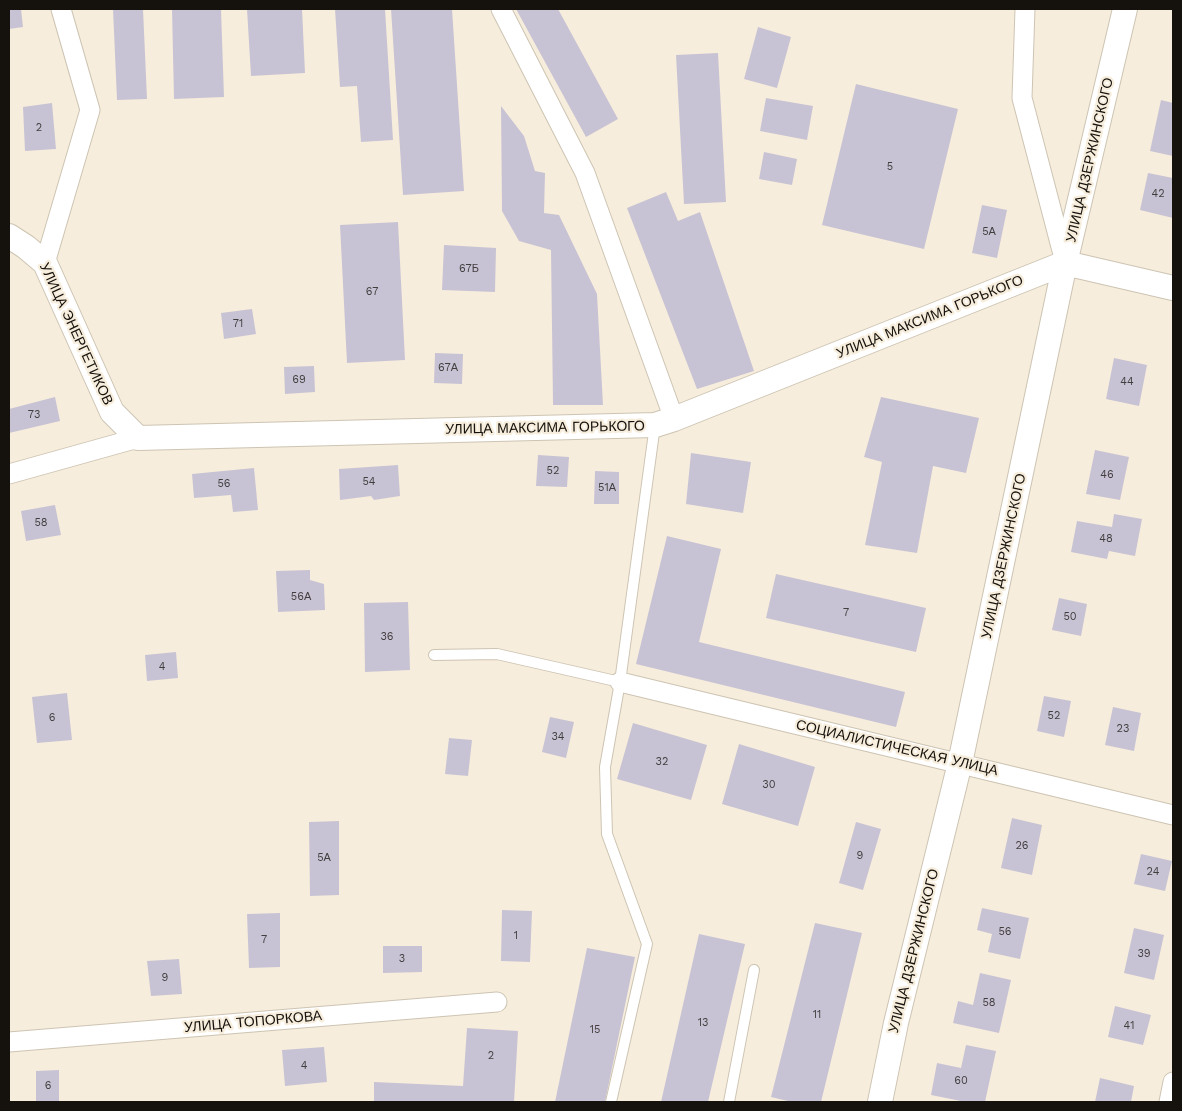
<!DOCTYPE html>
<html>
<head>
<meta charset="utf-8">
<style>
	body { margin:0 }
	#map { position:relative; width:1182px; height:1111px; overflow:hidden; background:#f7eddc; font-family:"Work Sans",sans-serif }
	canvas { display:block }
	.frame { position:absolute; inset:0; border:10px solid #15110c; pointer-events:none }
</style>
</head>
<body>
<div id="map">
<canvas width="1182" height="1111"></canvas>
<div class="frame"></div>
</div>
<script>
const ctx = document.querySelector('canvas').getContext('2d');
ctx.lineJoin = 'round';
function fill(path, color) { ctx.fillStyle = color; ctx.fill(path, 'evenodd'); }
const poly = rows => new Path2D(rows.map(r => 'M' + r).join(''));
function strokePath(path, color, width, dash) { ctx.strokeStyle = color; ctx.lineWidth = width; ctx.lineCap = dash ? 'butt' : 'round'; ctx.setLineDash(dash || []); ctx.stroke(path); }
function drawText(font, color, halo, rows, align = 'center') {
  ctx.font = font + ' "Work Sans",sans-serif'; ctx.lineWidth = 4.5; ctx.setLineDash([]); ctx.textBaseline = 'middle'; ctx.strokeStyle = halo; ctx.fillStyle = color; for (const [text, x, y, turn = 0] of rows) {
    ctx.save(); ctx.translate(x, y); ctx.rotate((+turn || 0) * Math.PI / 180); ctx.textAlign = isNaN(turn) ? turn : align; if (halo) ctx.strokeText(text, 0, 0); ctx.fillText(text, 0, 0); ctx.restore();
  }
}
fill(poly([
	[9,9,21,9,23,27,9,29],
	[113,9,143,9,147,99,117,100],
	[172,9,221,9,224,97,174,99],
	[247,9,302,9,305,73,251,76],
	[335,9,385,9,393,140,361,142,357,86,340,87],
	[391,9,452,9,464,191,403,195],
	[516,9,558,9,618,119,586,137],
	[758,27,791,37,777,88,744,79],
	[718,53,726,202,684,204,676,55],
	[856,84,958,109,924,249,822,225],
	[766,98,813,106,807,140,760,131],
	[1161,100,1173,103,1173,156,1150,151],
	[52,103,56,149,25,151,23,107],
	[501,106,524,136,535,171,545,173,544,213,559,215,597,294,603,405,553,405,551,250,519,241,502,211],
	[764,152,797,159,792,185,759,179],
	[1148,173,1173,178,1173,218,1140,210],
	[666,192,678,221,700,212,754,371,697,389,627,208],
	[982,205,1007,210,997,258,972,253],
	[398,222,405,360,347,363,340,225],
	[444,245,496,248,495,292,442,290],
	[252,309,256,334,224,339,221,313],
	[435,353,463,354,462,384,434,383],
	[1114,358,1147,365,1139,406,1106,399],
	[314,366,315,392,285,394,284,367],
	[55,397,60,421,9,433,9,409],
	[881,397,979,418,966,473,933,466,917,553,865,545,882,462,864,457],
	[1095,450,1129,457,1120,500,1086,494],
	[691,453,751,462,743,513,686,504],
	[538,455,569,457,567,487,536,486],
	[398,465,400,496,374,500,371,496,340,500,339,469],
	[254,468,258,510,233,512,231,495,194,498,192,474],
	[595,471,619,472,619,504,594,504],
	[55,505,61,535,26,541,21,511],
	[1114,514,1142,519,1135,556,1109,551,1107,559,1071,552,1077,521,1112,527],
	[667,536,721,549,699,642,905,692,896,727,636,664],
	[310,570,310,580,324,584,325,610,278,612,276,571],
	[776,574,926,608,916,652,766,618],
	[1059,598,1087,604,1081,636,1052,630],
	[408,602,410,670,365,672,364,603],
	[176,652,178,678,147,681,145,655],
	[67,693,72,740,37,743,32,697],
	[1044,696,1071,701,1064,737,1037,731],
	[1113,707,1141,713,1134,751,1105,745],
	[550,717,574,722,566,758,542,752],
	[633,723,707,745,691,800,617,779],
	[449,738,472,740,468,776,445,774],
	[739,744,815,767,798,826,722,804],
	[1012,818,1042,825,1032,875,1001,868],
	[339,821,339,895,310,896,309,822],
	[856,822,881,829,863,890,839,883],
	[1141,854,1172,861,1165,891,1134,884],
	[982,908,1029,918,1020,959,988,952,992,934,977,930],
	[502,910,532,911,530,962,501,961],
	[280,913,280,967,249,968,247,914],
	[815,923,862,933,821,1102,792,1102,771,1097],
	[1134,928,1164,935,1154,980,1124,973],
	[699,934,745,944,708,1102,661,1102],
	[383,946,422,946,422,972,383,973],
	[587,948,635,957,605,1102,555,1102],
	[179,959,182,994,151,996,147,961],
	[980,973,1011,980,999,1033,953,1023,958,1001,973,1005],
	[1115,1006,1151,1015,1143,1045,1108,1037],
	[467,1028,518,1031,514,1102,374,1102,374,1082,463,1086],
	[966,1045,996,1051,985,1102,966,1102,931,1095,937,1063,961,1068],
	[324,1047,327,1082,285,1086,282,1050],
	[59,1070,59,1102,36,1102,36,1071],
	[1100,1078,1134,1086,1131,1102,1095,1102]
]), '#c8c3d4');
const service = poly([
	[434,655,497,654,620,682],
	[611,1102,647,944,607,834,605,767,620,682,655,425],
	[729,1102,754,970]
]);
const minor = poly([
	[501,9,585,173,674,419],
	[1025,9,1022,98,1065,262],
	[45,263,90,110,61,9],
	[9,474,138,438],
	[620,682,1173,815],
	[9,1042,497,1002],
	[1169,1102,1173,1082]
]);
const tertiary = poly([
	[9,236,26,247,45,263,112,412,138,438,655,425,674,419,1065,263,1173,288],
	[880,1102,896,1023,960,763,1065,263,1125,9]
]);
strokePath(service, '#cdc4b3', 12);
strokePath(minor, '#cdc4b3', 21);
strokePath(tertiary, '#cdc4b3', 26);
strokePath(service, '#fff', 10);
strokePath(minor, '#fff', 19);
strokePath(tertiary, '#fff', 24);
drawText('11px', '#423e3e', null, [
	["2",39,128],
	["5",890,167],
	["42",1158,194],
	["5А",989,232],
	["67Б",469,269],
	["67",372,292],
	["71",238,324],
	["67А",448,368],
	["69",299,380],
	["44",1127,382],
	["73",34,415],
	["52",553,471],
	["46",1107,475],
	["54",369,482],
	["56",224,484],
	["51А",607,488],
	["58",41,523],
	["48",1106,539],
	["56А",301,597],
	["7",846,613],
	["50",1070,617],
	["36",387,637],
	["4",162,667],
	["52",1054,716],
	["6",52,718],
	["23",1123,729],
	["34",558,737],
	["32",662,762],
	["30",769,785],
	["26",1022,846],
	["9",860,856],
	["5А",324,858],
	["24",1153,872],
	["56",1005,932],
	["1",516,936],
	["7",264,940],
	["39",1144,954],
	["3",402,959],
	["9",165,978],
	["58",989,1003],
	["11",817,1015],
	["13",703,1023],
	["41",1129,1026],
	["15",595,1030],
	["2",491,1056],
	["4",304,1066],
	["60",961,1081],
	["6",48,1086]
]);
drawText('14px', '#15110c', '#f7eddc', [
	["УЛИЦА ДЗЕРЖИНСКОГО",1090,160,-77],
	["УЛИЦА МАКСИМА ГОРЬКОГО",930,317,-22],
	["УЛИЦА ЭНЕРГЕТИКОВ",76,334,65],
	["УЛИЦА МАКСИМА ГОРЬКОГО",545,428,-1],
	["УЛИЦА ДЗЕРЖИНСКОГО",1004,556,-78],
	["СОЦИАЛИСТИЧЕСКАЯ УЛИЦА",897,748,13],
	["УЛИЦА ДЗЕРЖИНСКОГО",914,951,-76],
	["УЛИЦА ТОПОРКОВА",253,1022,-5]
]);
</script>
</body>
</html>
